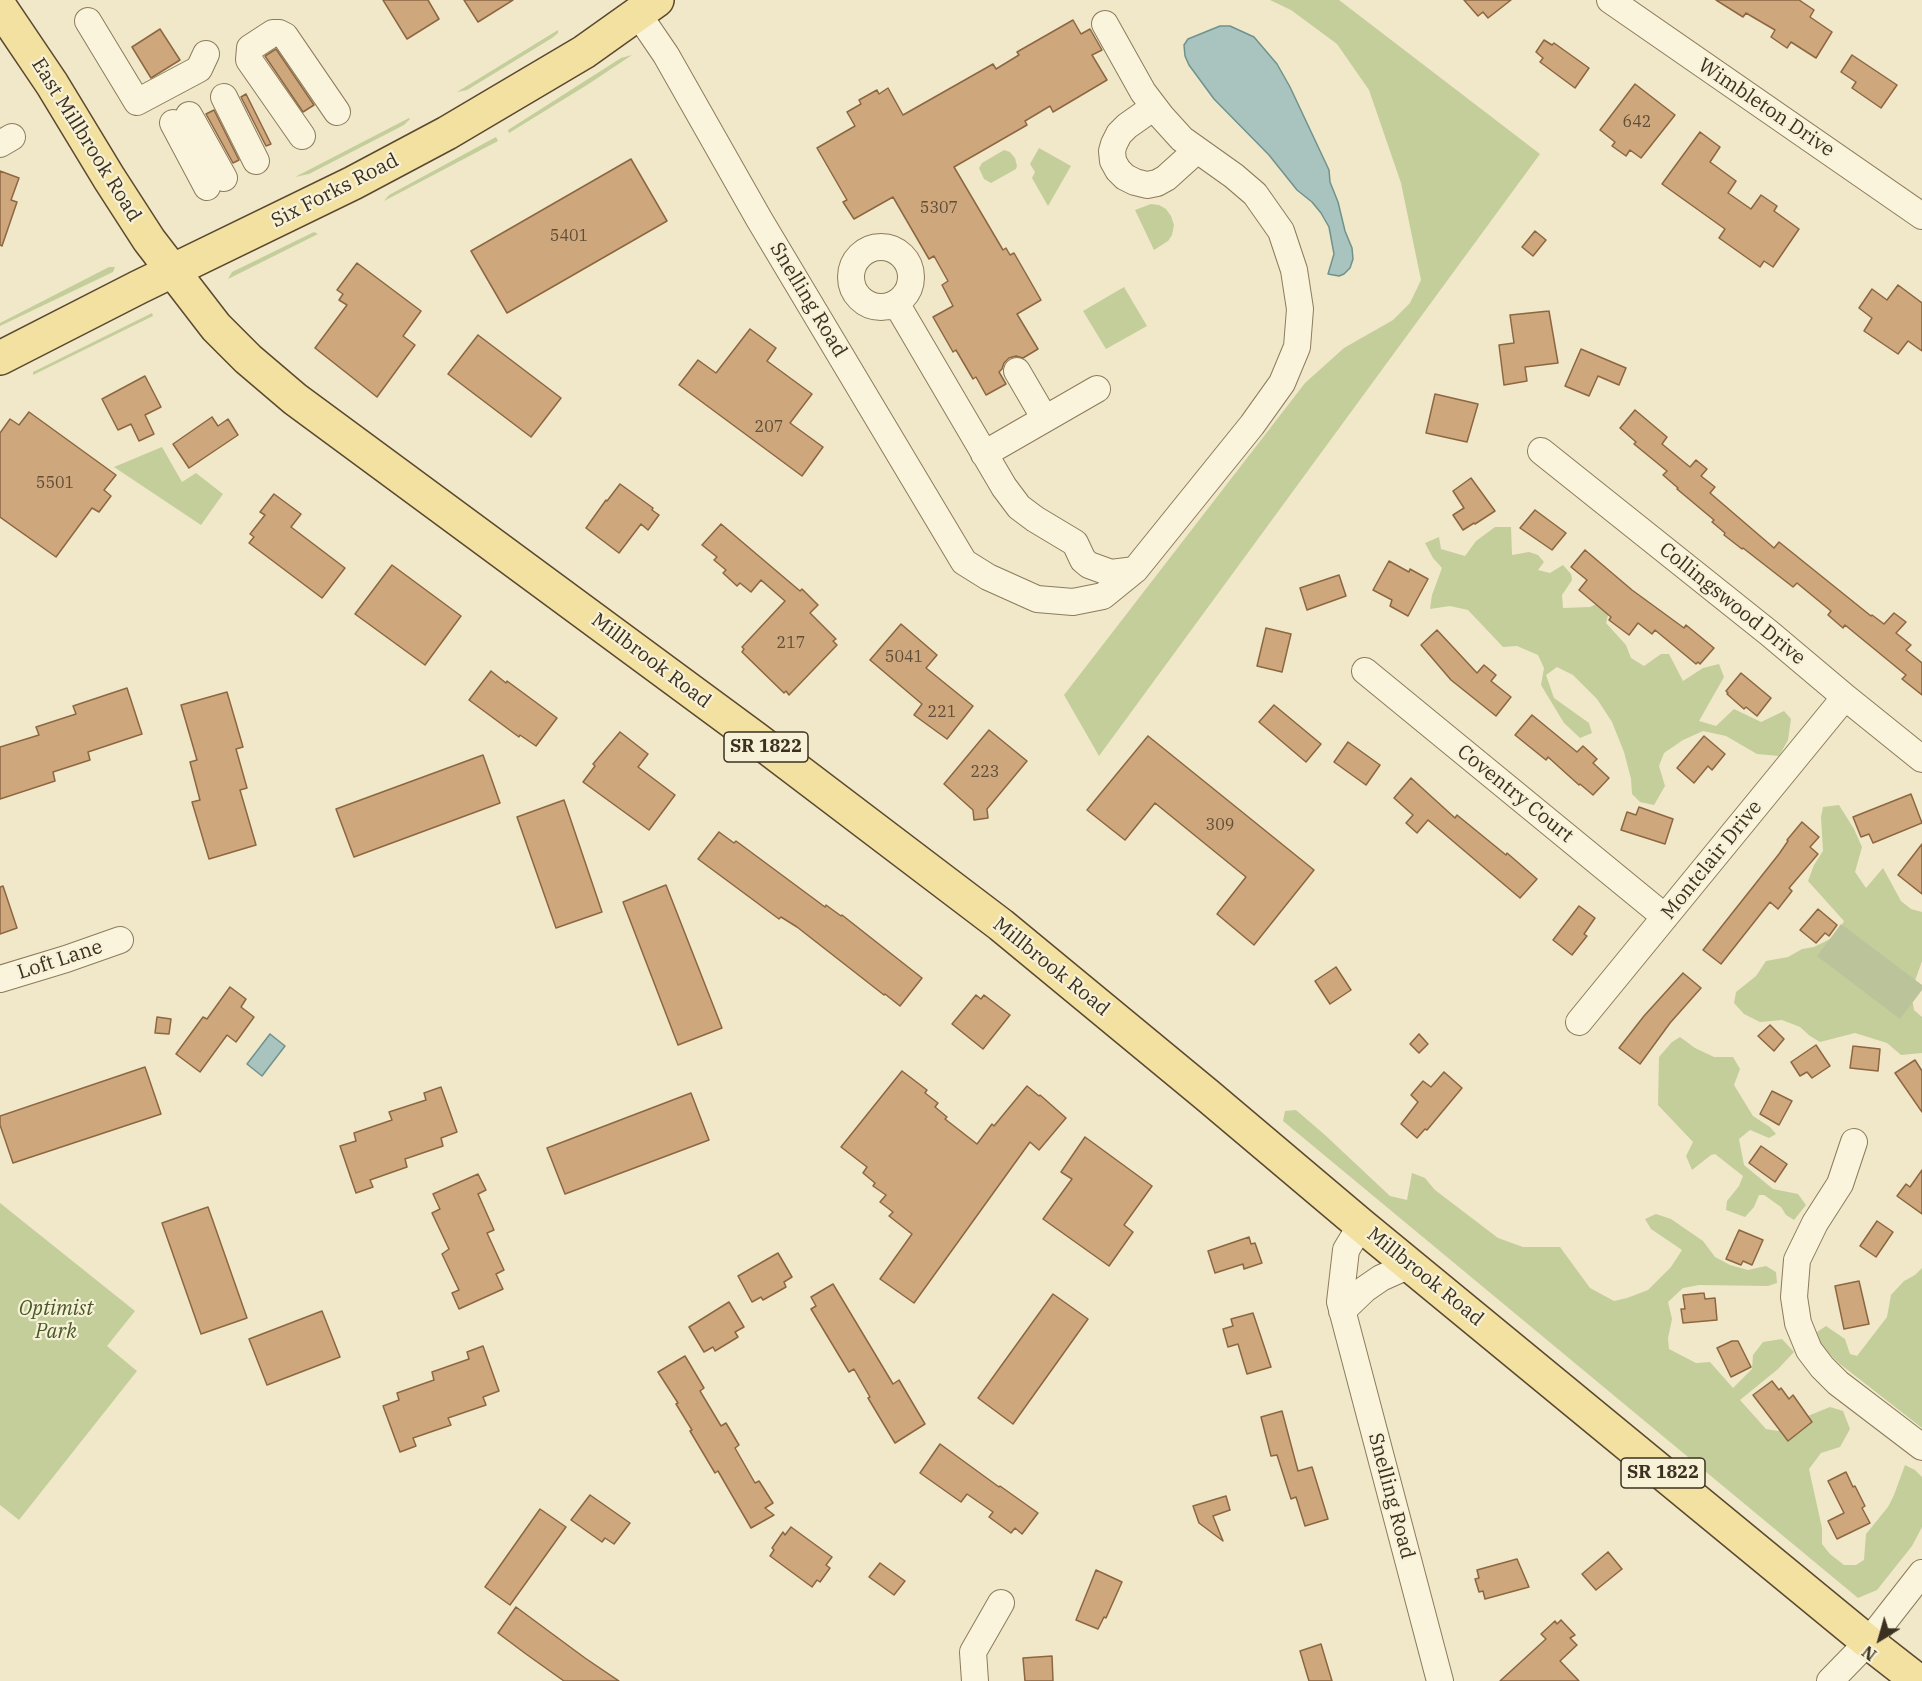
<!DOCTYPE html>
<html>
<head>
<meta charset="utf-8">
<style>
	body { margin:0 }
	#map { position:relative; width:1922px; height:1681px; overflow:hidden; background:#f0e8c8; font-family:"IBM Plex Serif",serif }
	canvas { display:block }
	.north { position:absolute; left:1850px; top:1609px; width:60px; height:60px; -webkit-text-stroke:4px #f7f1d8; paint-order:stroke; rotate:217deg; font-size:16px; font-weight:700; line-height:24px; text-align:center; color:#3c3120 }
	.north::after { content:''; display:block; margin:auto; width:21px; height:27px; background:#3c3120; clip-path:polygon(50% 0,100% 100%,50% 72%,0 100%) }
</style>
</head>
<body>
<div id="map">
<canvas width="1922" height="1681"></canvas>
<div class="north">N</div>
</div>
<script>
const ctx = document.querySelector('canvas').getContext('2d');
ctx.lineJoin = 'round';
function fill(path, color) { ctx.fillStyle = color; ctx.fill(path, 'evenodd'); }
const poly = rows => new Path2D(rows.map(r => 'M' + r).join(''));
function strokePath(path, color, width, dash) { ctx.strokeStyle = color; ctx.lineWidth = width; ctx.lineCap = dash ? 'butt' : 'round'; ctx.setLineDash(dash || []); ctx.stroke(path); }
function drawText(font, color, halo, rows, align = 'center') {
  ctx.font = font + ' "IBM Plex Serif",serif'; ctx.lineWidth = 4.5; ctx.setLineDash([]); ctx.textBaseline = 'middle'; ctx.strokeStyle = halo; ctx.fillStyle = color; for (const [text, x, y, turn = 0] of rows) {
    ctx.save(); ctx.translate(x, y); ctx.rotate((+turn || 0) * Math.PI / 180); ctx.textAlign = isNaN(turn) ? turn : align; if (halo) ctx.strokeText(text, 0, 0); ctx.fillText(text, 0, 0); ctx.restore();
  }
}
fill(poly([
	[1270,0,1339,0,1540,154,1099,756,1064,695,1305,383,1344,348,1393,320,1410,303,1421,280,1401,183,1369,90,1337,44,1291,10],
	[558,30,558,33,552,38,521,57,467,90,457,92],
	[632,55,587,85,509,133,508,130,621,58],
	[409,118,410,119,404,125,369,143,309,174,295,177],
	[496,137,498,141,384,201,389,195],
	[1039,148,1071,166,1048,206,1032,178,1035,172,1030,164],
	[1004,150,1010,152,1015,158,1017,166,1016,169,991,183,984,179,979,168,982,163],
	[1151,204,1159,205,1166,209,1171,216,1174,225,1172,235,1168,241,1154,250,1135,210],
	[314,232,318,234,228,279,232,272],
	[109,267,115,267,113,272,0,326,0,323],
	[1124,287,1147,326,1106,349,1083,311],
	[152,313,153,316,33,375,33,372],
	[162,447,182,482,196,473,223,494,201,525,114,467],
	[1495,527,1511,527,1512,555,1529,552,1538,555,1544,562,1538,570,1550,573,1563,565,1571,574,1572,580,1562,595,1563,608,1590,607,1603,601,1611,604,1606,623,1626,645,1631,658,1644,666,1661,654,1669,654,1683,681,1703,668,1719,664,1724,677,1699,721,1716,726,1734,709,1761,722,1784,711,1791,719,1788,740,1779,756,1757,754,1726,736,1703,731,1683,740,1664,753,1659,766,1665,786,1654,805,1640,802,1632,794,1631,779,1624,752,1612,722,1597,699,1573,675,1557,667,1546,675,1554,698,1589,723,1592,733,1580,738,1564,723,1541,685,1544,668,1538,655,1517,646,1503,647,1468,610,1450,606,1430,609,1432,595,1442,568,1433,558,1425,543,1439,537,1441,549,1465,556,1476,541],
	[1839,805,1854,829,1862,847,1855,872,1866,888,1883,868,1901,901,1911,909,1922,912,1922,961,1911,992,1914,1010,1922,1017,1922,1053,1901,1055,1887,1043,1855,1033,1820,1042,1810,1036,1800,1027,1782,1020,1760,1022,1744,1014,1734,1003,1736,992,1756,976,1766,961,1788,957,1802,949,1814,947,1836,936,1844,921,1808,881,1814,865,1823,851,1821,817,1823,807],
	[1680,1037,1695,1048,1714,1057,1733,1057,1740,1069,1734,1085,1753,1116,1770,1127,1776,1134,1769,1138,1750,1130,1739,1139,1744,1165,1773,1189,1798,1194,1806,1205,1794,1220,1786,1215,1781,1207,1764,1195,1759,1195,1754,1207,1745,1217,1726,1210,1727,1201,1739,1186,1743,1176,1715,1154,1711,1155,1692,1170,1686,1156,1693,1142,1658,1105,1659,1057,1672,1042],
	[1296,1110,1325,1135,1390,1196,1407,1200,1412,1173,1425,1178,1435,1190,1498,1238,1523,1247,1560,1247,1590,1288,1614,1301,1627,1298,1648,1290,1671,1267,1682,1250,1651,1229,1645,1219,1656,1214,1671,1219,1703,1241,1715,1257,1730,1265,1748,1270,1766,1266,1776,1272,1777,1283,1768,1286,1699,1285,1683,1288,1668,1302,1672,1319,1668,1338,1669,1349,1696,1363,1710,1362,1733,1388,1752,1369,1753,1355,1763,1342,1782,1339,1794,1352,1778,1369,1740,1400,1766,1429,1778,1431,1798,1420,1830,1407,1843,1411,1850,1429,1840,1447,1821,1453,1809,1469,1822,1528,1822,1544,1830,1554,1844,1565,1856,1565,1864,1560,1866,1534,1888,1507,1894,1495,1905,1465,1915,1470,1922,1477,1922,1527,1912,1546,1877,1590,1858,1598,1283,1121,1285,1111],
	[0,1203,135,1311,107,1346,137,1371,19,1520,0,1505],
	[1922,1268,1922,1428,1840,1364,1822,1347,1817,1332,1826,1326,1845,1339,1850,1354,1857,1356,1887,1317,1891,1295,1904,1281,1915,1275]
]), '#c3ce9b');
fill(poly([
	[1841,924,1922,985,1922,990,1900,1019,1817,956]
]), '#bac39a');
const water = poly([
	[1220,26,1230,26,1254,37,1277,64,1290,87,1329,170,1330,182,1338,202,1345,231,1352,248,1353,259,1350,268,1344,274,1339,276,1328,274,1334,254,1329,227,1321,213,1312,202,1297,190,1269,155,1214,99,1189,65,1185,56,1184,45,1188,39,1220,26],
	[270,1034,285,1046,262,1076,247,1064,270,1034]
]);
fill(water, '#a9c4be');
strokePath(water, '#6f928d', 1.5);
const building = poly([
	[383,0,428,0,439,19,407,39,383,0],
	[464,0,513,0,478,22,464,0],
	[1464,0,1511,0,1488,18,1483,12,1478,16,1464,0],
	[1716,0,1799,0,1814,10,1810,17,1832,32,1816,58,1791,42,1787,48,1771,37,1775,30,1746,13,1743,17,1716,0],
	[1073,20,1081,34,1090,29,1102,50,1092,55,1107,80,1053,112,1050,106,1025,121,1027,125,954,167,1003,250,1006,248,1010,255,1014,253,1041,300,1017,314,1038,349,1023,358,1016,356,1009,358,1004,363,1002,369,999,372,1006,384,986,395,976,377,973,379,956,350,953,352,933,317,953,306,942,285,948,281,934,256,929,259,893,197,854,219,843,202,847,200,817,148,855,126,847,112,861,104,859,100,877,90,879,94,888,88,903,115,993,64,996,69,1019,55,1017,52,1073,20],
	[160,29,180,60,151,78,132,47,160,29],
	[1544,40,1552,45,1554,43,1589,68,1575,88,1540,62,1543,58,1536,52,1544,40],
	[276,49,314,105,303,112,265,56,276,49],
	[1852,55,1897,85,1881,108,1852,88,1856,82,1841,72,1852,55],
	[1635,84,1675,115,1641,158,1630,150,1626,156,1612,146,1615,142,1600,130,1635,84],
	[246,94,271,144,266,146,241,97,246,94],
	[214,110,239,160,233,163,206,114,214,110],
	[1700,132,1720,147,1710,162,1736,181,1728,193,1751,209,1761,195,1777,206,1774,211,1799,229,1773,267,1764,261,1760,267,1719,238,1725,229,1662,184,1700,132],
	[631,159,667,221,507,313,471,251,631,159],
	[0,171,19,178,11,200,17,202,2,246,0,245,0,171],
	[1535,231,1546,240,1533,256,1522,247,1535,231],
	[357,263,421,311,403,336,415,345,377,397,315,348,347,305,339,300,343,294,337,290,357,263],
	[1898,285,1922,303,1922,351,1908,341,1898,354,1864,331,1872,318,1859,308,1872,289,1887,300,1898,285],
	[1549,311,1558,363,1525,367,1527,381,1504,385,1499,345,1514,343,1510,315,1549,311],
	[750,329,776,348,767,361,812,394,790,423,823,447,802,476,679,385,698,360,716,373,750,329],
	[478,335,561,398,531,437,448,374,478,335],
	[1581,349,1626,368,1619,385,1598,376,1589,396,1565,386,1581,349],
	[145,376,161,407,145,415,154,434,139,441,131,424,118,430,102,399,145,376],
	[1435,394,1478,404,1467,442,1426,433,1435,394],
	[1635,410,1667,437,1662,444,1690,467,1696,460,1707,469,1701,476,1715,487,1710,493,1774,548,1779,542,1871,616,1872,615,1884,624,1894,613,1906,622,1896,633,1911,645,1906,650,1922,663,1922,695,1902,679,1906,675,1845,625,1843,628,1828,615,1831,611,1797,583,1793,587,1743,548,1742,549,1724,535,1725,533,1712,522,1714,520,1677,489,1678,488,1663,475,1667,471,1634,444,1636,442,1620,428,1635,410],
	[29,412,116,475,104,490,111,496,99,512,92,508,56,557,0,517,0,433,10,419,19,425,29,412],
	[212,417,218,426,228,419,238,435,189,468,173,444,212,417],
	[1471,478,1495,511,1475,524,1474,523,1463,530,1453,515,1464,508,1453,491,1471,478],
	[620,484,653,508,652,510,659,515,648,530,641,524,619,553,586,528,606,500,607,501,620,484],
	[274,494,301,514,291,527,345,568,322,598,249,543,254,537,250,534,265,515,260,512,274,494],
	[1535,510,1566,533,1552,550,1520,528,1535,510],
	[721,524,800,591,802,589,818,605,810,613,836,639,833,641,837,645,789,695,786,691,784,693,742,652,744,649,742,647,785,601,761,580,751,592,740,583,737,586,723,573,726,570,714,560,717,557,702,545,721,524],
	[1585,550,1632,590,1684,628,1686,625,1714,648,1700,664,1698,662,1696,664,1655,630,1652,634,1638,623,1629,635,1609,620,1611,617,1579,590,1587,580,1571,567,1585,550],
	[1389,561,1409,572,1410,569,1428,579,1408,616,1390,606,1392,600,1373,590,1389,561],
	[392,565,461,616,425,665,355,614,392,565],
	[1339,575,1346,596,1307,610,1300,588,1339,575],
	[901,624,937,655,926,668,973,706,947,739,914,715,922,704,870,660,901,624],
	[1266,628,1291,634,1282,672,1257,666,1266,628],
	[1437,630,1477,673,1484,665,1496,675,1491,681,1511,697,1496,716,1451,680,1421,645,1437,630],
	[491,671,506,683,507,681,557,718,536,746,520,735,519,737,469,700,491,671],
	[1741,673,1771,698,1757,716,1746,707,1744,709,1727,694,1728,693,1726,691,1741,673],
	[127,688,142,734,88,752,90,760,53,772,55,781,0,799,0,747,39,735,36,727,76,714,73,706,127,688],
	[227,692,243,747,236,749,247,788,240,790,256,845,209,859,192,802,200,800,190,762,197,760,181,705,227,692],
	[1274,705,1321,744,1306,762,1259,722,1274,705],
	[1532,715,1577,752,1583,746,1597,759,1593,763,1609,778,1593,795,1580,784,1579,785,1548,757,1546,760,1515,735,1532,715],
	[989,730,1027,761,987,809,988,818,974,820,973,810,944,784,989,730],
	[620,732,648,754,638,767,675,795,649,830,583,782,595,766,593,764,620,732],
	[1148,736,1314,870,1254,945,1217,914,1246,877,1155,803,1125,840,1087,810,1148,736],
	[1704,736,1725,754,1712,770,1708,766,1694,783,1677,768,1704,736],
	[1348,742,1380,765,1366,785,1334,762,1348,742],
	[483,755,500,803,354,857,336,809,483,755],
	[1411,778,1455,818,1457,815,1506,855,1507,853,1537,879,1520,898,1428,820,1417,833,1406,823,1413,815,1394,798,1411,778],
	[1911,794,1922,823,1873,843,1869,834,1861,837,1853,817,1911,794],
	[564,800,602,912,556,928,517,817,564,800],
	[1639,807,1673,819,1665,844,1621,830,1627,812,1636,815,1639,807],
	[1802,822,1819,837,1810,847,1818,854,1789,888,1792,891,1778,909,1770,902,1721,964,1703,950,1779,854,1788,841,1787,840,1802,822],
	[719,832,734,843,736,841,825,907,826,905,841,916,842,915,922,978,900,1006,885,994,884,995,797,927,781,917,779,919,698,859,719,832],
	[1922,844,1922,894,1898,875,1922,844],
	[666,885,722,1028,678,1045,623,902,666,885],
	[3,886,17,928,0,934,0,887,3,886],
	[1579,906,1595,918,1584,934,1587,936,1572,955,1553,940,1579,906],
	[1818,909,1837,925,1829,936,1825,933,1816,943,1800,930,1818,909],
	[1336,967,1351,990,1330,1004,1315,981,1336,967],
	[1683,973,1701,988,1670,1023,1640,1064,1619,1048,1644,1016,1683,973],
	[230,987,246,999,241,1007,254,1017,236,1042,227,1035,200,1072,176,1054,203,1017,207,1019,230,987],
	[976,995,981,999,984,995,1010,1015,983,1049,952,1024,976,995],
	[157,1017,171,1019,169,1034,155,1033,157,1017],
	[1770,1025,1784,1039,1774,1051,1758,1036,1770,1025],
	[1419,1034,1428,1044,1419,1053,1410,1044,1419,1034],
	[1816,1045,1830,1066,1812,1078,1807,1072,1800,1076,1791,1062,1816,1045],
	[1853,1046,1880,1049,1878,1071,1850,1068,1853,1046],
	[1915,1060,1922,1071,1922,1112,1895,1073,1915,1060],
	[145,1067,161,1114,13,1163,0,1125,0,1116,145,1067],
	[902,1071,927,1090,925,1093,938,1103,935,1107,947,1117,945,1119,977,1144,992,1124,994,1126,1027,1086,1039,1096,1040,1095,1066,1118,1039,1150,1030,1142,914,1303,880,1279,912,1234,889,1216,893,1212,880,1202,886,1195,873,1186,875,1183,863,1173,867,1167,841,1147,902,1071],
	[1444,1072,1462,1088,1427,1130,1425,1129,1417,1138,1401,1124,1418,1102,1411,1095,1423,1081,1431,1087,1444,1072],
	[441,1087,457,1132,441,1138,443,1146,405,1159,407,1167,370,1180,373,1187,356,1193,340,1146,356,1141,354,1133,392,1120,389,1112,426,1100,424,1093,441,1087],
	[1772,1091,1792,1101,1779,1125,1760,1114,1772,1091],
	[691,1093,709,1140,565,1194,547,1148,691,1093],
	[1085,1137,1152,1186,1124,1225,1133,1232,1109,1266,1043,1219,1072,1179,1061,1172,1085,1137],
	[1761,1146,1787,1164,1775,1182,1749,1163,1761,1146],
	[1922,1170,1922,1214,1897,1196,1906,1184,1910,1187,1922,1170],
	[478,1174,486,1190,478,1194,494,1230,487,1233,504,1270,496,1274,503,1289,459,1309,452,1293,459,1290,442,1254,449,1249,432,1213,440,1209,433,1194,478,1174],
	[208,1207,247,1318,201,1334,162,1223,208,1207],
	[1877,1221,1893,1232,1876,1257,1860,1246,1877,1221],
	[1739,1230,1763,1240,1752,1265,1743,1261,1741,1265,1726,1259,1739,1230],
	[1249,1237,1251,1244,1255,1243,1262,1263,1244,1269,1243,1264,1215,1273,1208,1251,1249,1237],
	[778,1253,792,1277,784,1282,786,1287,763,1300,761,1297,752,1302,738,1276,778,1253],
	[1859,1281,1869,1324,1844,1329,1835,1286,1859,1281],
	[833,1284,893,1384,899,1380,925,1424,895,1443,868,1398,870,1397,854,1369,849,1372,811,1309,816,1306,811,1297,833,1284],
	[1704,1293,1705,1299,1715,1298,1717,1320,1683,1323,1681,1309,1685,1309,1683,1295,1704,1293],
	[1053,1294,1088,1319,1013,1424,978,1398,1053,1294],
	[729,1302,744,1327,735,1332,738,1337,715,1351,713,1347,704,1352,689,1327,729,1302],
	[322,1311,340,1357,267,1385,249,1339,322,1311],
	[1253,1313,1271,1367,1247,1374,1238,1344,1228,1347,1223,1329,1233,1326,1231,1319,1253,1313],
	[1732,1341,1738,1341,1751,1367,1731,1377,1717,1348,1732,1341],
	[483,1346,499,1391,483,1397,486,1405,448,1418,451,1425,413,1438,416,1446,400,1452,383,1406,399,1400,397,1393,434,1380,432,1372,469,1359,467,1352,483,1346],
	[685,1356,704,1388,700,1391,721,1426,726,1423,739,1445,735,1448,755,1483,759,1481,773,1503,765,1508,774,1515,751,1528,718,1471,715,1473,690,1431,692,1430,676,1404,678,1403,658,1372,685,1356],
	[1772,1381,1779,1390,1781,1388,1789,1399,1793,1395,1812,1422,1788,1441,1753,1395,1772,1381],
	[1282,1411,1298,1471,1312,1467,1328,1519,1305,1526,1296,1497,1291,1499,1277,1455,1271,1456,1261,1417,1282,1411],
	[940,1444,999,1487,1000,1486,1038,1513,1022,1534,1015,1528,1011,1533,989,1517,993,1512,967,1494,961,1502,920,1473,940,1444],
	[1846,1472,1853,1487,1855,1486,1865,1506,1862,1508,1870,1523,1837,1539,1828,1521,1844,1513,1828,1481,1846,1472],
	[590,1495,630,1523,614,1544,605,1538,602,1542,571,1520,590,1495],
	[1226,1496,1230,1510,1213,1516,1223,1541,1199,1523,1193,1506,1226,1496],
	[540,1509,566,1527,510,1605,485,1587,540,1509],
	[791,1527,832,1557,826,1565,830,1568,820,1582,817,1580,812,1587,770,1556,774,1550,772,1548,783,1532,785,1535,791,1527],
	[1608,1552,1622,1569,1596,1590,1582,1574,1608,1552],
	[1517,1559,1529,1587,1485,1599,1483,1591,1479,1592,1475,1579,1479,1578,1477,1570,1517,1559],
	[880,1563,905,1581,894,1595,869,1577,880,1563],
	[1096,1570,1122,1582,1106,1618,1104,1617,1098,1629,1076,1620,1096,1570],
	[516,1607,585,1658,619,1681,564,1681,526,1654,498,1633,516,1607],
	[1561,1620,1575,1635,1570,1638,1577,1645,1560,1661,1579,1681,1500,1681,1546,1639,1541,1634,1555,1621,1557,1624,1561,1620],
	[1321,1644,1332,1681,1309,1681,1300,1651,1321,1644],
	[1052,1656,1053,1681,1025,1681,1023,1658,1052,1656]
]);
fill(building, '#cea77d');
strokePath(building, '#8c6741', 1.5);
const minor = poly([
	[1610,0,1922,216],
	[638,14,666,55,759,219,964,562,988,577,1037,599,1073,602,1103,596,1135,570,1252,425,1282,383,1297,347,1300,309,1294,270,1281,231,1255,194,1234,176,1182,139,1162,117,1143,92,1105,24],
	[88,21,137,102,199,69,206,54],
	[224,97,256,161],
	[1154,107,1127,126,1119,134,1114,144,1112,151,1113,161,1118,170,1125,177,1135,182,1147,185,1157,183,1166,178,1197,150],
	[189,115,224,178],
	[173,123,207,187],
	[302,136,249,60,250,48,273,33,279,33,285,36,337,112],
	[0,144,12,137],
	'851 277a30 30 0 1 1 60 0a30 30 0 1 1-60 0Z',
	[896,303,1004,487,1019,507,1035,519,1075,543,1083,560,1089,565,1111,573,1135,570],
	[1017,371,1045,419],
	[1541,451,1769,633,1845,697,1922,759],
	[984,454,1097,389],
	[1365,671,1665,917],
	[0,979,66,959,120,940],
	[1579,1022,1845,697],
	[1854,1142,1840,1184,1815,1223,1797,1260,1794,1297,1798,1323,1809,1350,1822,1367,1838,1383,1922,1447],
	[1361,1225,1346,1250,1340,1302,1440,1681],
	[1342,1311,1365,1289,1381,1278,1410,1265],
	[975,1681,973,1652,1001,1603],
	[1830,1681,1868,1642,1922,1573]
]);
const major = poly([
	[0,7,52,84,109,178,149,240,216,327,248,359,295,399,756,739,1001,925,1207,1095,1361,1225,1868,1642,1918,1681],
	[0,358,139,287,353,183,447,133,584,52,657,0]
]);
strokePath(minor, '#8c7b5c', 28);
strokePath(major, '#5a4830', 36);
strokePath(minor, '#faf4dc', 26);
strokePath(major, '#f2e1a0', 33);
drawText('16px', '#604e37', null, [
	["642",1637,122],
	["5307",939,208],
	["5401",569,236],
	["207",769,427],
	["5501",55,483],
	["217",791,643],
	["5041",904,657],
	["221",942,712],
	["223",985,772],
	["309",1220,825]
]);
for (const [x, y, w] of [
	[766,747,84],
	[1663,1473,84]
]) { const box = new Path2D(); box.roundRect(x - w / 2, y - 15, w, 30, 4.5); ctx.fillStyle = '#f7f1d8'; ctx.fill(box); strokePath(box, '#3c3120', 1.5); }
drawText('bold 18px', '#3c3120', null, [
	["SR 1822",766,747],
	["SR 1822",1663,1473]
]);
drawText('20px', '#3c3120', '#f7f1d8', [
	["Wimbleton Drive",1766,108,34],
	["East Millbrook Road",86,140,58],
	["Six Forks Road",335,191,-27],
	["Snelling Road",808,300,59],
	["Collingswood Drive",1732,604,39],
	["Millbrook Road",651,661,37],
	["Coventry Court",1515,794,39],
	["Montclair Drive",1712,860,-51],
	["Loft Lane",60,960,-18],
	["Millbrook Road",1051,967,39],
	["Millbrook Road",1425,1277,39],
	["Snelling Road",1391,1496,75]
]);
drawText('italic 20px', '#475926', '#f7f1d8', [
	["Optimist",56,1309],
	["Park",56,1332]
]);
</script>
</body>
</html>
